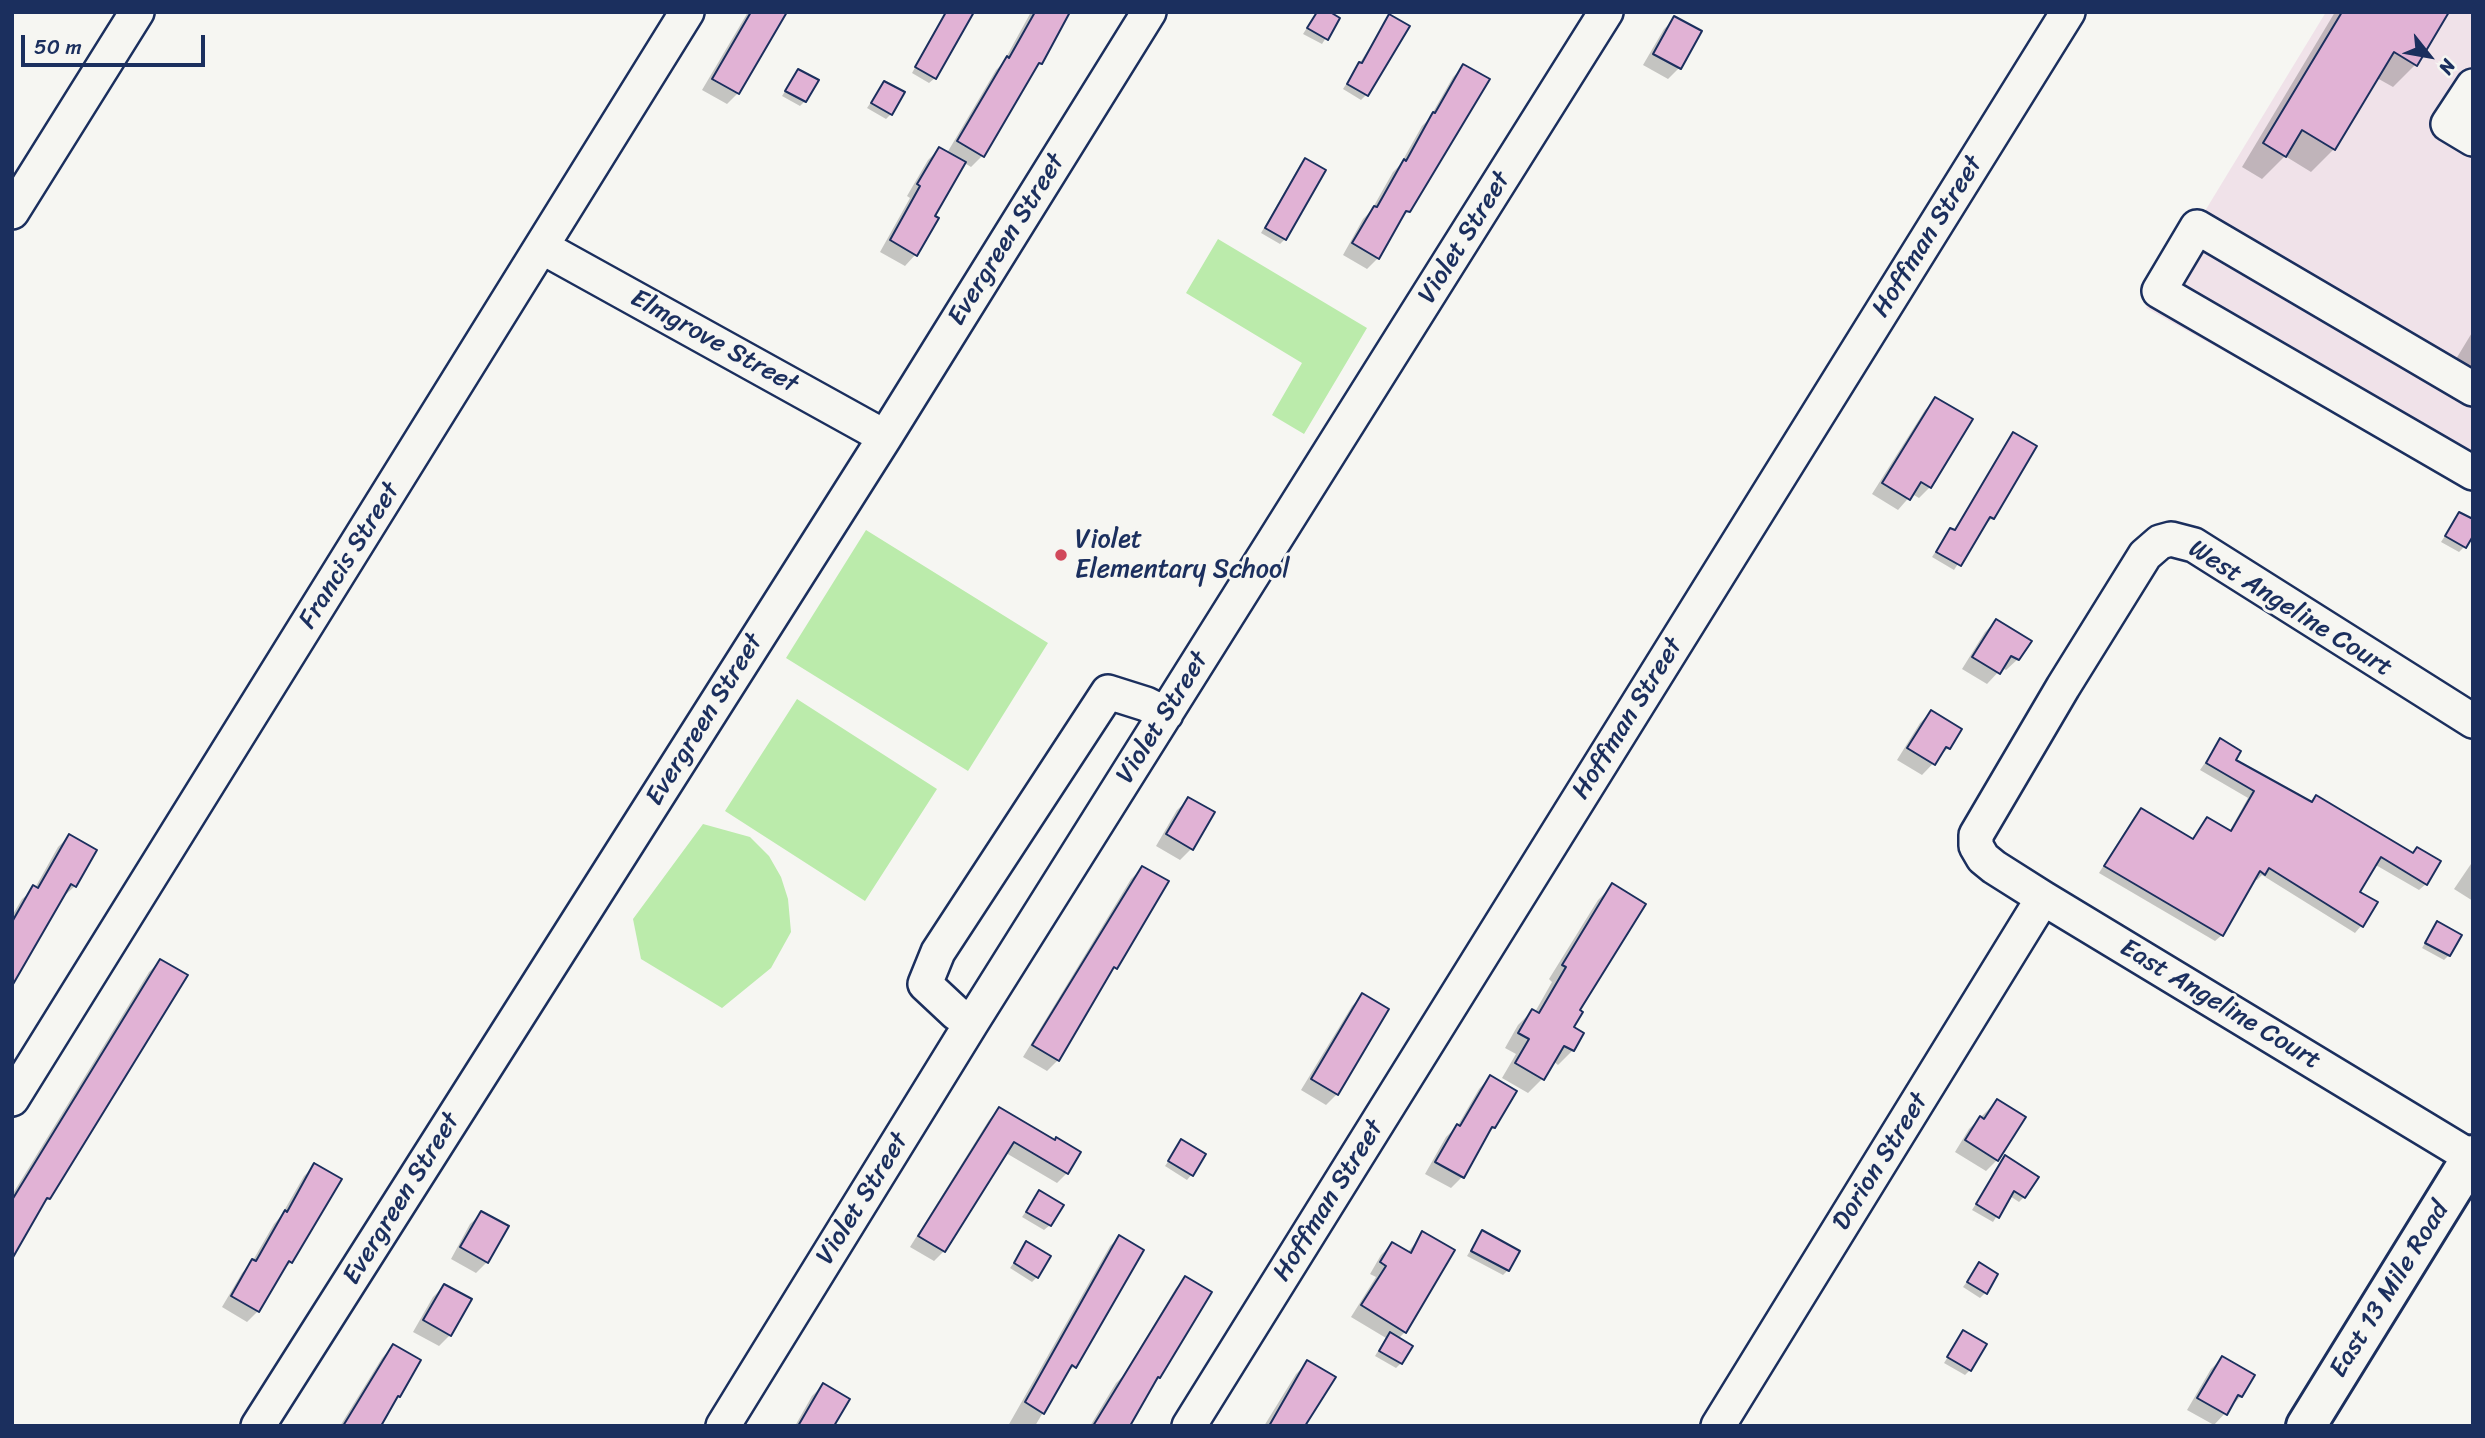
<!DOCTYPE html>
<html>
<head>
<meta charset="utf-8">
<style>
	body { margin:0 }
	#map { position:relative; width:2485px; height:1438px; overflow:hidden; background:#f6f6f2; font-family:Sriracha,sans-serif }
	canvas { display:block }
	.frame { position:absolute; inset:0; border:14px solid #1b2f5e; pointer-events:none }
	.north { position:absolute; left:2394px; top:21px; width:70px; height:70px; -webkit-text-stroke:5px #f6f6f2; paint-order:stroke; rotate:121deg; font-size:19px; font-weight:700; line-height:28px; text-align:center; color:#1b2f5e }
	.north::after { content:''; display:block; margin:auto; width:24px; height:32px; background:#1b2f5e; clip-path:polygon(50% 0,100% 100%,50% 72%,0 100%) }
	.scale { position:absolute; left:21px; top:35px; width:184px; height:32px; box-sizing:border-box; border:4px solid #1b2f5e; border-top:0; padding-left:9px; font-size:21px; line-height:24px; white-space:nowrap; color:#1b2f5e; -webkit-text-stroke:5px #f6f6f2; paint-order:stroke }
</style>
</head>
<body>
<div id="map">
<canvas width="2485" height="1438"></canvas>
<div class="frame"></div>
<div class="north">N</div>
<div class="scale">50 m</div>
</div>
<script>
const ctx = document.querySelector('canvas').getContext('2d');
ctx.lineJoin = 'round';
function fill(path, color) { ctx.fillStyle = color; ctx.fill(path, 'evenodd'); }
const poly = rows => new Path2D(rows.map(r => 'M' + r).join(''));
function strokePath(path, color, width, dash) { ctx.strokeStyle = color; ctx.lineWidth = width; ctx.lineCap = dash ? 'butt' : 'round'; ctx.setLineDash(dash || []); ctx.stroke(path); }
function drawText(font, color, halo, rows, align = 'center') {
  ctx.font = font + ' Sriracha,sans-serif'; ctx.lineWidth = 6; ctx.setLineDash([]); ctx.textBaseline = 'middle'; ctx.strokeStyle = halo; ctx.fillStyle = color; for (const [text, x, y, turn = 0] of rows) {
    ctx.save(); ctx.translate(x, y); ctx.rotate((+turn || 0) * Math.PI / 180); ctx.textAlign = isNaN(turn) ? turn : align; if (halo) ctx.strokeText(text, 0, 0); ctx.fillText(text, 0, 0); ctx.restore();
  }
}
fill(poly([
	[2326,12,2473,12,2473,489,2146,308]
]), '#f0e2e9');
fill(poly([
	[1218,239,1367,328,1304,434,1272,415,1302,363,1186,293],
	[866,530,1048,643,968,771,786,658],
	[797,699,937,789,865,901,725,811],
	[703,824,750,837,769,856,781,877,788,899,791,932,771,968,722,1008,641,959,633,919]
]), '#bbebab');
fill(poly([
	[748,12,785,12,738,93,727,104,702,90],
	[946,12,972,12,935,78,929,83,912,73],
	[1031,12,1068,12,1040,63,1033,71,982,156,971,167,963,162,933,216,916,254,905,266,880,252,910,198,907,196,928,160,939,149,947,153,996,70,1003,63],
	[1317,12,1326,12,1338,19,1322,44,1303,34],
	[2335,12,2447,12,2415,65,2393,87,2377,78,2334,149,2311,172,2285,156,2262,179,2242,167],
	[1390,16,1366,95,1361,100,1343,89],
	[1675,18,1699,32,1679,68,1668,79,1643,65,1664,29],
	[1464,66,1408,211,1399,221,1378,258,1367,269,1343,255,1363,219,1371,211,1393,172,1400,165,1422,126,1429,119,1453,77],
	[798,71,805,101,800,106,782,96],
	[884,83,891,114,886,119,867,108],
	[1305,160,1285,239,1280,244,1261,233,1300,165],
	[2473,331,2473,375,2453,364],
	[1936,399,1930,487,1919,498,1912,494,1898,510,1872,494,1925,410],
	[2013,434,1992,518,1987,523,1985,522,1954,570,1932,557,1946,535,1951,530,1954,531],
	[2459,514,2464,547,2459,552,2441,542],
	[1996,621,2029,641,2018,659,2006,670,2002,668,1987,684,1962,669,1985,632],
	[1931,712,1948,748,1922,775,1897,760,1920,723],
	[2220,741,2233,761,2426,884,2419,890,2374,864,2358,893,2361,926,2355,933,2262,875,2257,880,2254,879,2222,935,2215,941,2099,873,2134,817,2141,810,2192,840,2207,819,2229,832,2248,798,2200,770],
	[1189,799,1191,849,1180,860,1156,846,1177,810],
	[69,836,75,886,63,897,12,983,12,916,22,899,35,888,58,847],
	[2473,861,2473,901,2454,889],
	[1142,868,1166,882,1058,1060,1047,1071,1023,1057,1131,879],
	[1613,885,1572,1027,1582,1034,1573,1050,1558,1065,1553,1061,1543,1078,1528,1093,1502,1078,1516,1054,1505,1048,1518,1025,1532,1011,1535,1012,1552,982,1549,979,1598,900],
	[2437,923,2449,955,2444,960,2422,948],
	[160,961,72,1157,12,1252,12,1195,149,972],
	[1363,995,1337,1094,1326,1105,1301,1090,1352,1006],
	[1490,1077,1493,1127,1486,1135,1462,1177,1451,1188,1425,1174,1446,1137,1458,1125,1479,1089],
	[1997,1101,1997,1160,1986,1171,1955,1152,1969,1129],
	[999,1109,1067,1173,1057,1183,1006,1153,944,1251,934,1261,910,1247,989,1120],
	[1182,1141,1192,1174,1187,1180,1165,1166],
	[2005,1157,2024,1197,2019,1202,2010,1196,1993,1222,1972,1210],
	[315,1165,291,1262,280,1273,258,1311,247,1322,222,1307,242,1273,252,1262,274,1224,281,1216,304,1176],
	[1039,1192,1050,1225,1044,1230,1022,1217],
	[482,1213,487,1262,476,1273,451,1259,470,1224],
	[1482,1232,1508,1270,1503,1275,1467,1256],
	[1423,1234,1405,1332,1398,1339,1401,1363,1396,1368,1375,1356,1386,1338,1351,1317,1376,1277,1370,1274,1381,1255,1392,1244,1407,1253],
	[1119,1237,1074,1366,1065,1375,1035,1426,1008,1426,1110,1246],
	[1027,1243,1037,1277,1032,1282,1010,1268],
	[1979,1265,1985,1293,1980,1298,1963,1287],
	[1185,1279,1127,1426,1090,1426,1116,1383,1123,1376,1176,1288],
	[444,1286,450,1335,439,1346,413,1332,433,1297],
	[1964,1332,1970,1370,1965,1375,1944,1363],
	[393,1346,379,1426,340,1426,382,1358],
	[2222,1358,2241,1396,2214,1425,2187,1410,2211,1369],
	[1307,1363,1305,1426,1264,1426,1296,1374],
	[823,1385,832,1426,795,1426,812,1396]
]), '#0003');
const building = poly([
	[751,12,787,12,739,94,712,79,751,12],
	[946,12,974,12,936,79,915,67,946,12],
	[1035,12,1070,12,1042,64,1039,63,984,157,957,141,1007,56,1009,58,1035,12],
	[1317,12,1330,12,1340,18,1328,40,1307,28,1317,12],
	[2342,12,2449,12,2417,66,2394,52,2335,150,2302,130,2286,157,2263,143,2342,12],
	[1389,14,1410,26,1368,96,1347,84,1359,62,1362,63,1389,14],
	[1674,16,1702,31,1681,69,1653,54,1674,16],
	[1463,64,1490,79,1410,212,1406,211,1379,259,1352,243,1374,206,1377,207,1404,159,1406,161,1433,112,1435,113,1463,64],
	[798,69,819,80,806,102,785,91,798,69],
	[884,81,905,92,892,115,871,103,884,81],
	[939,147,966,162,935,216,939,218,917,256,890,240,920,186,917,184,939,147],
	[1305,158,1326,170,1286,240,1265,228,1305,158],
	[1935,397,1973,419,1931,488,1921,482,1910,500,1882,483,1935,397],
	[2013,432,2037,446,1994,519,1990,517,1961,566,1936,552,1950,528,1955,530,2013,432],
	[2459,512,2473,519,2473,536,2466,548,2445,536,2459,512],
	[1996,619,2032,641,2019,660,2011,656,2000,674,1972,657,1996,619],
	[1931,710,1962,729,1950,749,1946,747,1935,765,1907,748,1931,710],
	[2220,738,2241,751,2236,760,2312,802,2316,795,2413,853,2417,847,2441,861,2427,885,2381,857,2360,892,2378,902,2363,927,2269,868,2265,875,2260,871,2223,936,2104,866,2141,808,2193,839,2207,817,2231,831,2254,791,2206,763,2220,738],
	[1188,797,1215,812,1193,850,1166,834,1188,797],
	[69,834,97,850,76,887,71,884,12,986,12,922,33,885,38,888,69,834],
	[1142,866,1169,881,1117,969,1114,967,1059,1061,1032,1045,1142,866],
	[1612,883,1646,904,1580,1010,1583,1012,1574,1027,1584,1033,1574,1051,1564,1046,1544,1080,1515,1063,1529,1039,1518,1033,1532,1009,1539,1013,1566,967,1562,965,1612,883],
	[2437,921,2462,935,2450,956,2425,943,2437,921],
	[160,959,188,975,50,1199,47,1198,12,1259,12,1200,160,959],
	[1362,993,1389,1009,1338,1095,1311,1079,1362,993],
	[1490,1075,1517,1091,1495,1128,1492,1127,1464,1178,1435,1162,1457,1124,1460,1126,1490,1075],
	[1997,1099,2026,1117,1998,1161,1965,1140,1980,1116,1984,1119,1997,1099],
	[999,1107,1055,1140,1056,1137,1081,1152,1068,1174,1014,1142,945,1252,918,1236,999,1107],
	[1181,1139,1206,1154,1193,1176,1168,1161,1181,1139],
	[2005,1155,2039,1177,2025,1198,2014,1191,1999,1218,1976,1204,2005,1155],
	[314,1163,342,1179,292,1263,289,1261,259,1312,231,1296,252,1259,256,1261,285,1210,287,1212,314,1163],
	[1039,1190,1064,1205,1051,1226,1026,1212,1039,1190],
	[481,1211,509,1226,488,1263,460,1247,481,1211],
	[1482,1230,1520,1251,1509,1271,1471,1251,1482,1230],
	[1422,1231,1455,1250,1406,1333,1361,1305,1386,1266,1380,1262,1392,1242,1411,1253,1422,1231],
	[1119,1235,1144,1250,1076,1368,1072,1365,1044,1414,1025,1402,1119,1235],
	[1026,1241,1051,1256,1038,1278,1014,1263,1026,1241],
	[1979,1262,1998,1274,1987,1294,1967,1282,1979,1262],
	[1185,1276,1212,1292,1160,1378,1158,1377,1130,1426,1093,1426,1185,1276],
	[444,1284,472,1299,451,1336,423,1320,444,1284],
	[1963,1330,1987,1344,1971,1371,1947,1357,1963,1330],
	[1390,1332,1413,1346,1402,1364,1379,1351,1390,1332],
	[393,1344,421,1360,400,1397,398,1396,381,1426,343,1426,393,1344],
	[2222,1356,2255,1375,2242,1397,2238,1395,2227,1415,2197,1398,2222,1356],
	[1307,1360,1336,1377,1305,1426,1269,1426,1307,1360],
	[823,1383,850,1399,834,1426,798,1426,823,1383]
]);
fill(building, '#e1b2d5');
strokePath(building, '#1b2f5e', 2);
const minor = poly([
	[2473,86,2448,124,2473,139],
	[12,212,137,12],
	[542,247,885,437],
	[2473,389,2197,227,2159,291,2473,473],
	[972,1022,956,1013,925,984,938,952,1108,692,1146,704,1166,714],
	[12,1099,687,12],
	[2471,1157,2043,898,1994,867,1983,858,1976,846,1976,835,2063,687,2145,555,2160,542,2171,539,2194,545,2473,721],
	[258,1426,885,437,1149,12],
	[723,1426,972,1022,1606,12],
	[1189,1426,2068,12],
	[1718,1426,2043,898]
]);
const major = poly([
	[2306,1426,2473,1155]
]);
strokePath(minor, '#1b2f5e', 38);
strokePath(major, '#1b2f5e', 44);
strokePath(minor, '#f6f6f2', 33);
strokePath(major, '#f6f6f2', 38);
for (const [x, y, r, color] of [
	[1061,555,7,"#d1495b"]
]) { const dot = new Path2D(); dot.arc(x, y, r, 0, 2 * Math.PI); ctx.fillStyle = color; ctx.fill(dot); strokePath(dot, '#f6f6f2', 2.5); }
drawText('26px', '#1b2f5e', '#f6f6f2', [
	["Hoffman Street",1928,237,-58],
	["Violet Street",1465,238,-58],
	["Evergreen Street",1007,240,-58],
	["Elmgrove Street",714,342,29],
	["Francis Street",350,556,-58],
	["West Angeline Court",2290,609,32],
	["Violet Street",1163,718,-58],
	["Hoffman Street",1628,719,-58],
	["Evergreen Street",705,720,-58],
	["East Angeline Court",2220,1005,31],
	["Dorion Street",1881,1162,-58],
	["Evergreen Street",402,1199,-58],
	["Violet Street",863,1199,-58],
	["Hoffman Street",1329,1201,-58],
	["East 13 Mile Road",2390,1290,-58]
]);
drawText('26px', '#1b2f5e', '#f6f6f2', [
	["Violet",1075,540],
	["Elementary School",1075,570]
], 'left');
</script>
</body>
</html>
